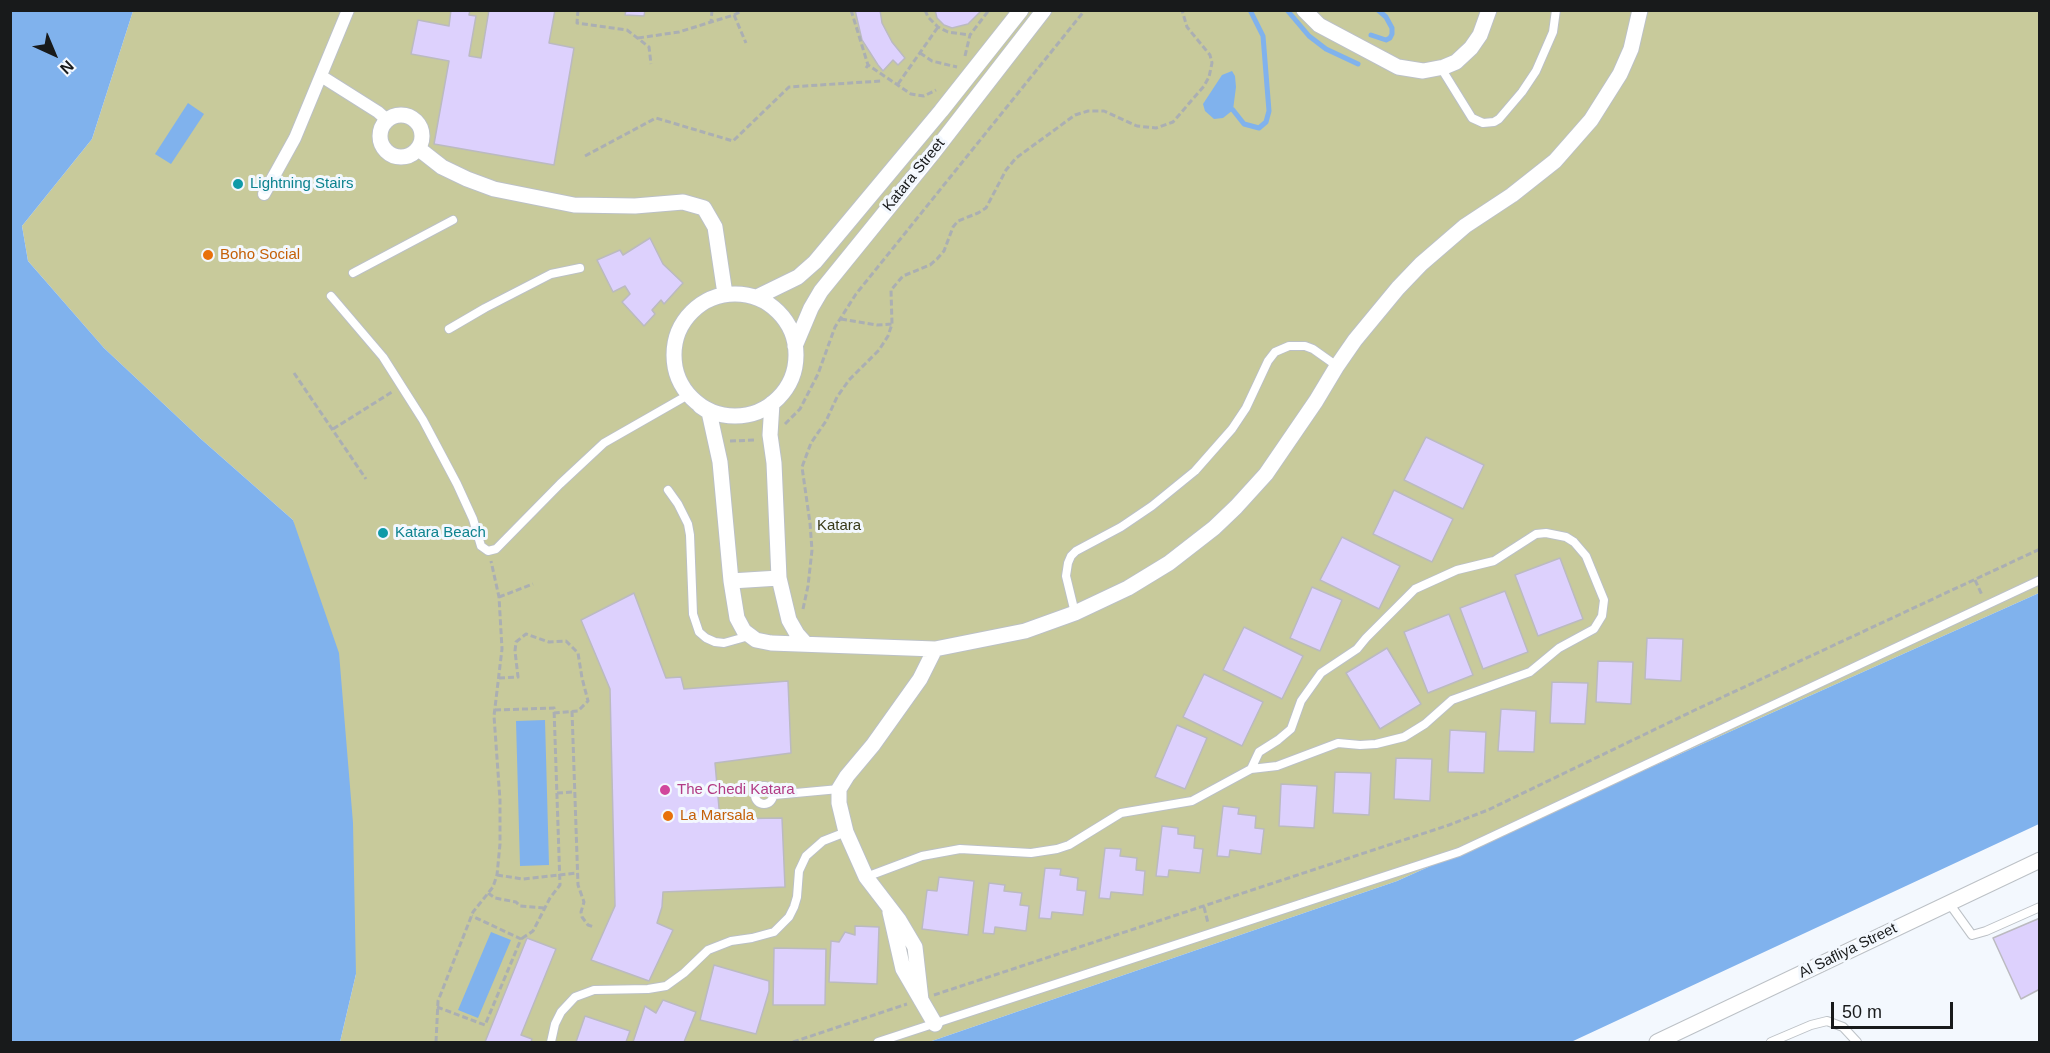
<!DOCTYPE html>
<html>
<head>
<meta charset="utf-8">
<style>
	body { margin:0 }
	#map { position:relative; width:2050px; height:1053px; overflow:hidden; background:#f3f8fe; font-family:Helvetica,sans-serif }
	canvas { display:block }
	.frame { position:absolute; inset:0; border:12px solid #181a1b; pointer-events:none }
	.north { position:absolute; left:24px; top:24px; width:60px; height:60px; -webkit-text-stroke:4px #f3f8fe; paint-order:stroke; rotate:136deg; font-size:16px; font-weight:700; line-height:24px; text-align:center; color:#181a1b }
	.north::after { content:''; display:block; margin:auto; width:21px; height:27px; background:#181a1b; clip-path:polygon(50% 0,100% 100%,50% 72%,0 100%) }
	.scale { position:absolute; left:1831px; top:1002px; width:122px; height:27px; box-sizing:border-box; border:3px solid #181a1b; border-top:0; padding-left:8px; font-size:18px; line-height:21px; white-space:nowrap; color:#181a1b; -webkit-text-stroke:4px #f3f8fe; paint-order:stroke }
</style>
</head>
<body>
<div id="map">
<canvas width="2050" height="1053"></canvas>
<div class="frame"></div>
<div class="north">N</div>
<div class="scale">50 m</div>
</div>
<script>
const ctx = document.querySelector('canvas').getContext('2d');
ctx.lineJoin = 'round';
function fill(path, color) { ctx.fillStyle = color; ctx.fill(path, 'evenodd'); }
const poly = rows => new Path2D(rows.map(r => 'M' + r).join(''));
function strokePath(path, color, width, dash) { ctx.strokeStyle = color; ctx.lineWidth = width; ctx.lineCap = dash ? 'butt' : 'round'; ctx.setLineDash(dash || []); ctx.stroke(path); }
function drawText(font, color, halo, rows, align = 'center') {
  ctx.font = font + ' Helvetica,sans-serif'; ctx.lineWidth = 6; ctx.setLineDash([]); ctx.textBaseline = 'middle'; ctx.strokeStyle = halo; ctx.fillStyle = color; for (const [text, x, y, turn = 0] of rows) {
    ctx.save(); ctx.translate(x, y); ctx.rotate((+turn || 0) * Math.PI / 180); ctx.textAlign = isNaN(turn) ? turn : align; if (halo) ctx.strokeText(text, 0, 0); ctx.fillText(text, 0, 0); ctx.restore();
  }
}
fill(poly([
	[133,11,2039,11,2039,593,1397,881,929,1042,340,1042,356,974,293,520,201,439,104,348,28,261,22,226,92,139]
]), '#c8ca9b');
fill(poly([
	[10,11,133,11,92,139,22,226,28,261,104,348,201,439,293,520,339,653,353,823,356,974,340,1042,11,1042],
	[1232,71,1235,76,1236,87,1233,110,1223,118,1214,119,1205,111,1203,104,1222,75],
	[188,103,204,114,171,164,155,154],
	[2039,593,2039,824,1571,1042,929,1042,1397,881],
	[545,720,549,865,520,866,516,721],
	[491,932,511,940,478,1018,458,1010]
]), '#80b2ed');
strokePath(poly([
	[1287,10,1309,36,1326,49,1358,64],
	[1371,35,1386,40,1390,38,1392,34,1392,28,1386,17,1378,10],
	[1233,110,1244,124,1259,128,1266,122,1269,111,1263,36,1250,10]
]), '#80b2ed', 5);
const building = poly([
	[451,10,470,10,469,15,476,16,469,56,481,58,489,10,555,10,549,43,574,48,554,165,434,144,449,61,411,54,418,20,449,26,451,10],
	[626,10,645,10,644,16,625,15,626,10],
	[855,10,880,10,882,23,892,42,905,58,898,65,893,60,883,71,878,65,862,40,855,10],
	[935,10,982,10,968,24,952,28,944,25,937,18,935,10],
	[650,238,663,264,683,283,664,304,661,300,652,310,655,314,644,326,622,302,630,294,625,286,613,292,597,260,620,250,623,255,650,238],
	[1426,437,1484,465,1463,509,1404,480,1426,437],
	[1394,490,1453,519,1432,562,1373,534,1394,490],
	[1342,537,1400,566,1379,609,1320,580,1342,537],
	[1560,558,1583,619,1538,636,1515,575,1560,558],
	[1312,587,1342,600,1320,651,1290,638,1312,587],
	[1505,591,1528,652,1483,669,1460,608,1505,591],
	[634,593,666,678,681,677,684,689,788,681,791,753,715,763,720,819,782,818,785,887,663,892,662,907,657,923,673,930,649,981,591,960,615,906,610,689,581,620,634,593],
	[1449,614,1473,675,1428,693,1404,632,1449,614],
	[1244,627,1303,656,1282,699,1223,670,1244,627],
	[1647,638,1683,639,1681,681,1645,679,1647,638],
	[1387,648,1421,704,1380,729,1346,673,1387,648],
	[1598,661,1633,662,1631,704,1596,702,1598,661],
	[1204,674,1263,702,1242,746,1183,717,1204,674],
	[1552,682,1588,683,1585,724,1550,723,1552,682],
	[1501,709,1536,711,1534,752,1498,751,1501,709],
	[1177,725,1207,738,1185,789,1155,777,1177,725],
	[1450,730,1486,732,1484,773,1448,772,1450,730],
	[1396,758,1432,759,1430,801,1394,799,1396,758],
	[1335,772,1371,773,1369,815,1333,813,1335,772],
	[1281,784,1317,786,1314,828,1279,826,1281,784],
	[1223,806,1239,808,1238,814,1256,816,1255,828,1264,829,1261,854,1230,850,1229,857,1217,856,1223,806],
	[1162,826,1178,828,1178,834,1195,836,1194,848,1203,849,1200,873,1169,870,1168,877,1156,876,1162,826],
	[1105,848,1121,849,1120,856,1137,858,1136,870,1145,871,1143,895,1111,892,1110,899,1099,898,1105,848],
	[1045,868,1061,869,1060,875,1078,878,1077,890,1086,891,1083,915,1052,912,1051,919,1039,918,1045,868],
	[939,877,974,881,968,935,922,929,927,890,937,891,939,877],
	[989,883,1005,885,1004,891,1022,893,1020,905,1029,906,1026,931,995,927,994,934,983,933,989,883],
	[2040,918,2040,989,2021,999,1993,938,2040,918],
	[855,926,879,927,877,984,829,982,831,941,839,942,845,932,855,935,855,926],
	[527,938,556,949,521,1035,532,1039,531,1042,485,1042,527,938],
	[774,948,826,949,825,1005,773,1005,774,948],
	[714,965,769,981,769,991,756,1034,700,1020,714,965],
	[663,1000,696,1012,684,1042,633,1042,645,1006,656,1013,663,1000],
	[585,1016,630,1031,626,1042,576,1042,585,1016]
]);
fill(building, '#ddd1fd');
strokePath(building, '#bbbac0', 1.5);
const service = poly([
	[1441,68,1472,118,1483,123,1494,122,1499,119,1522,92,1536,71,1553,32,1556,10],
	[353,273,453,220],
	[331,296,383,357,423,420,457,484,473,519,481,546,488,551,496,549,560,484,604,443,688,395],
	[449,329,485,308,551,274,580,268],
	[668,490,678,504,688,524,690,535,693,614,699,632,706,638,715,642,724,643,749,636],
	[1075,613,1066,576,1068,563,1071,556,1076,551,1121,527,1152,506,1195,471,1232,429,1246,408,1268,361,1275,352,1289,346,1305,346,1313,349,1337,366],
	'755 795a9 9 0 1 1 18 0a9 9 0 1 1-18 0Z',
	[774,795,839,789],
	[866,877,922,856,960,849,1031,853,1057,849,1069,845,1121,813,1192,801,1251,769,1277,766,1338,743,1360,745,1376,744,1404,737,1425,724,1452,700,1530,672,1559,648,1594,629,1602,616,1604,600,1586,556,1574,542,1566,537,1546,533,1536,534,1494,561,1457,570,1415,589,1366,638,1357,649,1321,673,1301,701,1291,729,1278,740,1259,752,1251,769],
	[1949,903,1972,935,1986,931,2040,907],
	[551,1042,555,1024,561,1012,575,997,594,990,648,989,666,986,684,973,708,950,731,941,752,938,774,932,789,917,794,907,797,897,799,871,806,856,823,841,846,832],
	[878,1042,1459,852,2040,580],
	[1771,1042,1811,1025,1827,1021,1843,1027,1857,1042]
]);
const pedestrian = poly([
	[321,76,378,112,387,120],
	[264,194,295,138,348,10]
]);
const minor = poly([
	[1304,10,1319,25,1398,67,1423,71,1444,67,1456,62,1471,48,1480,35,1489,10],
	'380 136a21 21 0 1 1 42 0a21 21 0 1 1-42 0Z',
	[419,149,442,167,467,179,494,189,574,205,635,206,683,202,704,208,715,227,725,294],
	'674 355a61 61 0 1 1 122 0a61 61 0 1 1-122 0Z',
	[757,297,798,277,815,262,941,111,1021,10],
	[795,346,811,308,821,291,933,153,1044,10],
	[772,403,770,435,774,463,779,578,789,620,797,634,805,643],
	[700,406,709,412,720,462,731,581,737,618,744,631,756,640,771,643,935,649,1025,631,1075,613,1128,588,1169,563,1214,528,1236,507,1266,474,1316,401,1337,366,1355,340,1398,288,1421,264,1465,226,1512,195,1555,161,1591,120,1620,74,1631,49,1640,10],
	[731,581,779,578],
	[890,912,903,969,935,1024],
	[921,1000,915,947,899,920,866,877,846,832,839,803,839,789,847,776,873,745,920,679,935,649],
	[1657,1042,2040,860]
]);
strokePath(service, '#bcc1c6', 10);
strokePath(pedestrian, '#bcc1c6', 14);
strokePath(minor, '#bcc1c6', 17);
strokePath(poly([
	[578,10,577,23,627,30,649,47,651,64],
	[712,10,711,22,734,15,746,43],
	[851,10,868,65],
	[925,10,928,17,938,27,948,32,970,35],
	[734,15,743,10],
	[638,38,679,32,711,22],
	[920,53,932,61,957,67],
	[965,56,970,35,989,10],
	[866,68,868,65,911,94,924,96,936,90],
	[898,84,938,27],
	[585,156,656,118,733,141,789,87,881,81],
	[841,319,877,325,892,324],
	[294,373,366,479],
	[785,424,800,409,818,374,835,327,856,294,1085,10],
	[333,429,392,392],
	[730,441,756,440],
	[1975,580,1982,595],
	[499,597,533,584],
	[803,609,808,586,812,550,810,523,802,467,811,443,826,421,837,397,849,380,879,350,888,336,892,324,891,290,903,276,930,265,937,259,944,251,953,227,958,221,978,213,986,208,1006,170,1016,158,1075,115,1088,111,1104,111,1137,126,1156,128,1173,122,1204,86,1209,77,1212,63,1210,55,1187,27,1182,10],
	[499,678,518,677,515,651,516,642,526,634,549,642,566,641,578,653,582,678,588,701,578,711,554,713],
	[495,710,554,708,560,885,550,898,533,931,521,939],
	[572,711,578,885,584,902,581,912,582,917,588,925,594,927],
	[557,793,574,792],
	[497,875,523,879,577,873],
	[488,893,495,898,516,902,520,906,545,908],
	[1204,907,1208,923],
	[934,995,1449,825,1488,810,1695,710,2040,549],
	[437,1007,485,1025,521,939,472,916],
	[436,1042,438,1001,473,912,493,887,497,875,500,844,500,800,494,716,502,649,499,597,491,561],
	[793,1042,907,1004]
]), '#abafb3', 3, [6, 3]);
strokePath(service, '#fff', 8);
strokePath(pedestrian, '#fff', 12);
strokePath(minor, '#fff', 15);
for (const [x, y, r, color] of [
	[238,184,6,"#0f9aa8"],
	[208,255,6,"#e8710a"],
	[383,533,6,"#0f9aa8"],
	[665,790,6,"#d1479c"],
	[668,816,6,"#e8710a"]
]) { const dot = new Path2D(); dot.arc(x, y, r, 0, 2 * Math.PI); ctx.fillStyle = color; ctx.fill(dot); strokePath(dot, '#f3f8fe', 2); }
drawText('15px', '#181a1b', '#f3f8fe', [
	["Katara Street",914,175,-51],
	["Al Safliya Street",1848,951,-26]
]);
drawText('15px', '#0d838f', '#f3f8fe', [
	["Lightning Stairs",250,184],
	["Katara Beach",395,533]
], 'left');
drawText('15px', '#c56008', '#f3f8fe', [
	["Boho Social",220,255],
	["La Marsala",680,816]
], 'left');
drawText('15px', '#383917', '#f3f8fe', [
	["Katara",839,526]
]);
drawText('15px', '#b23c85', '#f3f8fe', [
	["The Chedi Katara",677,790]
], 'left');
</script>
</body>
</html>
